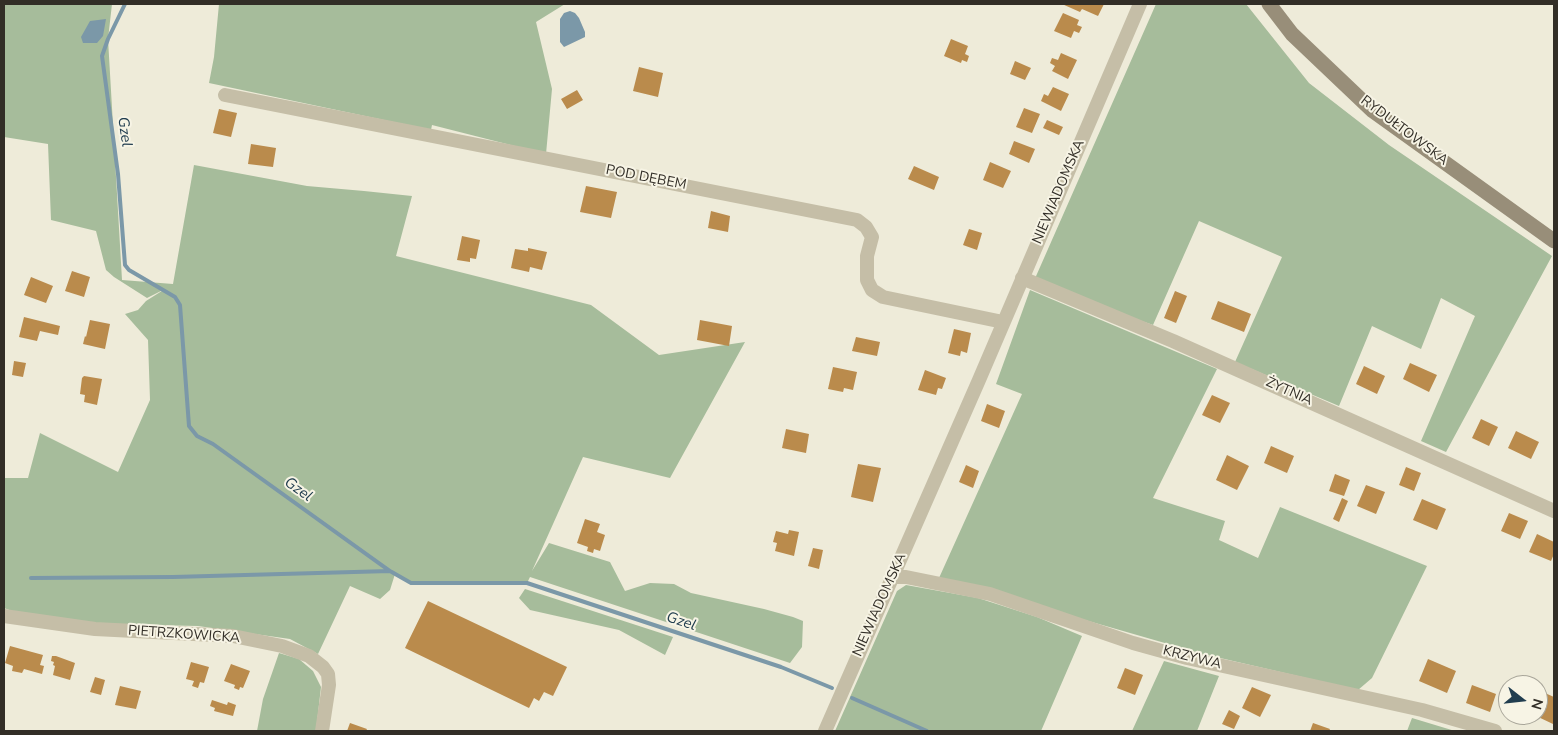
<!DOCTYPE html>
<html>
<head>
<meta charset="utf-8">
<style>
	body { margin:0 }
	#map { position:relative; width:1558px; height:735px; overflow:hidden; background:#eeebd9; font-family:"Nunito Sans",sans-serif }
	canvas { display:block }
	.frame { position:absolute; inset:0; border:5px solid #322e27; pointer-events:none }
	.north { position:absolute; left:1498px; top:675px; width:50px; height:50px; box-sizing:border-box; background:#f7f4e5; border:1px solid #a8a599; border-radius:50%; rotate:106deg; font-size:14px; font-weight:700; line-height:20px; text-align:center; color:#322e27 }
	.north::after { content:''; display:block; margin:auto; width:18px; height:22px; background:#213d4f; clip-path:polygon(50% 0,100% 100%,50% 72%,0 100%) }
</style>
</head>
<body>
<div id="map">
<canvas width="1558" height="735"></canvas>
<div class="frame"></div>
<div class="north">N</div>
</div>
<script>
const ctx = document.querySelector('canvas').getContext('2d');
ctx.lineJoin = 'round';
function fill(path, color) { ctx.fillStyle = color; ctx.fill(path, 'evenodd'); }
const poly = rows => new Path2D(rows.map(r => 'M' + r).join(''));
function strokePath(path, color, width, dash) { ctx.strokeStyle = color; ctx.lineWidth = width; ctx.lineCap = dash ? 'butt' : 'round'; ctx.setLineDash(dash || []); ctx.stroke(path); }
function drawText(font, color, halo, rows, align = 'center') {
  ctx.font = font + ' "Nunito Sans",sans-serif'; ctx.lineWidth = 4; ctx.setLineDash([]); ctx.textBaseline = 'middle'; ctx.strokeStyle = halo; ctx.fillStyle = color; for (const [text, x, y, turn = 0] of rows) {
    ctx.save(); ctx.translate(x, y); ctx.rotate((+turn || 0) * Math.PI / 180); ctx.textAlign = isNaN(turn) ? turn : align; if (halo) ctx.strokeText(text, 0, 0); ctx.fillText(text, 0, 0); ctx.restore();
  }
}
fill(poly([
	[4,4,112,4,108,39,122,280,173,284,194,165,307,186,364,191,412,196,396,256,591,305,659,355,745,342,670,478,583,457,532,571,549,543,610,562,625,591,650,583,674,584,691,593,764,609,793,617,803,621,802,647,790,663,530,577,527,583,411,583,395,574,390,590,380,599,350,586,318,654,290,639,198,626,104,624,20,614,4,608,4,478,28,478,40,433,118,472,150,400,148,340,125,314,138,310,146,301,165,289,147,298,114,277,106,270,96,231,51,220,48,144,4,137],
	[219,4,565,4,536,22,552,89,546,154,432,125,431,130,209,83,214,57],
	[1156,4,1246,4,1309,83,1389,145,1552,256,1446,452,1421,441,1475,316,1441,298,1421,349,1372,326,1339,406,1235,362,1282,257,1199,221,1153,325,1033,283],
	[1030,290,1217,369,1153,498,1225,521,1219,540,1258,558,1280,507,1427,566,1372,678,1358,690,1203,654,939,578,1022,394,996,384],
	[906,585,978,598,1037,617,1082,636,1041,731,835,731,897,591],
	[525,589,673,637,665,655,619,630,530,610,519,598],
	[279,653,299,659,313,671,321,687,316,731,257,731,263,699],
	[1164,661,1219,676,1197,731,1132,731],
	[1412,718,1455,731,1407,731]
]), '#a6bc9b');
fill(poly([
	[570,11,575,13,579,18,585,32,585,37,564,47,560,42,560,19,564,13],
	[106,19,103,36,97,43,83,43,81,37,90,21]
]), '#7b98a8');
strokePath(poly([
	[125,4,108,39,102,56,118,174,125,265,129,270,175,297,180,305,189,426,197,436,213,444,390,571,411,583,527,583,781,667,832,688],
	[31,578,173,577,390,571],
	[852,698,927,731]
]), '#7b98a8', 4);
fill(poly([
	[1062,4,1104,4,1098,16,1082,9,1080,12],
	[1063,13,1079,20,1077,25,1082,27,1079,33,1074,31,1071,38,1054,31],
	[951,39,968,46,965,54,969,56,967,62,962,60,961,63,944,56],
	[1061,53,1077,60,1068,79,1052,71,1055,66,1050,63,1052,58,1058,60],
	[1015,61,1031,68,1025,80,1010,74],
	[639,67,663,73,658,97,633,91],
	[1053,87,1069,94,1061,111,1041,101,1044,94,1048,96],
	[577,90,583,100,567,109,561,99],
	[1024,108,1040,114,1032,133,1016,127],
	[219,109,237,113,231,137,213,133],
	[1047,120,1063,127,1059,135,1043,128],
	[1014,141,1035,149,1029,163,1009,154],
	[251,144,276,148,273,167,248,164],
	[990,162,1011,171,1003,188,983,180],
	[914,166,939,177,934,190,908,179],
	[586,186,617,192,611,218,580,212],
	[711,211,730,216,728,232,708,228],
	[969,229,982,233,977,250,963,245],
	[462,236,480,240,476,259,470,258,470,262,457,260],
	[528,248,547,252,542,270,530,267,529,272,511,268,515,249,528,251],
	[72,271,90,277,84,297,65,291],
	[31,277,53,286,46,303,24,295],
	[1175,291,1187,296,1176,323,1164,318],
	[1218,301,1251,314,1244,332,1211,319],
	[24,317,60,326,58,335,40,331,37,341,19,337],
	[90,320,110,324,105,349,83,344,85,336,86,337],
	[700,320,732,326,729,346,697,340],
	[954,329,971,333,967,353,961,351,960,356,948,353],
	[856,337,880,342,877,356,852,351],
	[14,361,26,363,23,377,12,375],
	[1410,363,1437,375,1429,392,1403,379],
	[1364,366,1385,376,1377,394,1356,384],
	[833,367,857,372,853,390,844,388,843,392,828,389],
	[925,370,946,378,942,389,938,388,936,395,918,390],
	[84,376,102,379,97,405,84,402,85,395,80,394,82,378],
	[1212,395,1230,403,1220,423,1202,415],
	[987,404,1005,411,999,428,981,421],
	[1481,419,1498,427,1489,446,1472,438],
	[786,429,809,434,806,453,782,448],
	[1516,431,1539,442,1531,459,1508,448],
	[1271,446,1294,456,1287,473,1264,463],
	[1227,455,1249,466,1237,490,1216,480],
	[858,464,881,468,873,502,851,497],
	[966,465,979,471,973,488,959,482],
	[1406,467,1421,473,1414,491,1399,485],
	[1335,474,1350,480,1344,496,1329,491],
	[1366,485,1385,492,1376,514,1357,506],
	[1342,498,1348,501,1339,522,1333,519],
	[1422,499,1446,509,1437,530,1413,520],
	[1509,513,1528,521,1520,539,1501,531],
	[585,519,600,524,597,532,605,535,600,551,594,549,593,553,587,551,588,547,577,543],
	[789,530,799,532,794,556,775,551,777,543,773,542,776,531,788,534],
	[1537,534,1554,542,1554,554,1551,561,1529,552],
	[813,548,823,550,819,569,808,566],
	[428,601,567,667,553,696,544,692,539,701,534,698,529,708,405,648],
	[10,646,43,655,40,665,44,666,42,674,24,669,22,673,12,671,13,666,5,663],
	[52,656,56,656,75,663,70,680,53,675,55,666,53,665,54,662,51,661],
	[1428,659,1456,671,1447,693,1419,681],
	[191,662,209,667,204,683,200,682,198,688,192,686,194,681,186,679],
	[231,664,250,671,243,688,240,687,239,690,234,688,235,685,224,681],
	[1125,668,1143,675,1135,695,1117,688],
	[95,677,105,680,101,695,90,692],
	[1472,685,1496,694,1490,712,1466,703],
	[120,686,141,691,136,709,115,705],
	[1252,687,1271,695,1260,717,1242,708],
	[1538,690,1554,697,1553,724,1534,715,1538,715],
	[212,700,227,705,228,702,236,705,233,716,214,711,215,708,210,706],
	[1229,710,1240,716,1234,729,1222,724],
	[350,723,367,729,366,731,347,731],
	[1313,723,1330,729,1329,731,1310,731]
]), '#ba8b4c');
strokePath(poly([
	[225,95,857,220,866,227,872,237,867,256,867,280,872,290,883,297,1003,322],
	[1022,278,1173,341,1554,511],
	[892,577,906,577,990,594,1133,643,1187,658,1422,710,1495,731],
	[4,616,95,629,233,636,282,646,309,656,323,667,328,674,329,685,322,731],
	[825,731,979,380,1140,4]
]), '#c5bea7', 14);
strokePath(poly([
	[1269,4,1292,34,1373,111,1554,241]
]), '#988e79', 15);
drawText('14px', '#322e27', '#f7f4e5', [
	["RYDUŁTOWSKA",1404,131,37],
	["POD DĘBEM",646,178,11],
	["NIEWIADOMSKA",1059,192,-67],
	["ŻYTNIA",1289,392,24],
	["NIEWIADOMSKA",880,605,-66],
	["PIETRZKOWICKA",184,635,4],
	["KRZYWA",1192,658,14]
]);
drawText('italic 15px', '#213d4f', '#f7f4e5', [
	["Gzel",124,132,82],
	["Gzel",298,490,35],
	["Gzel",681,622,18]
]);
</script>
</body>
</html>
